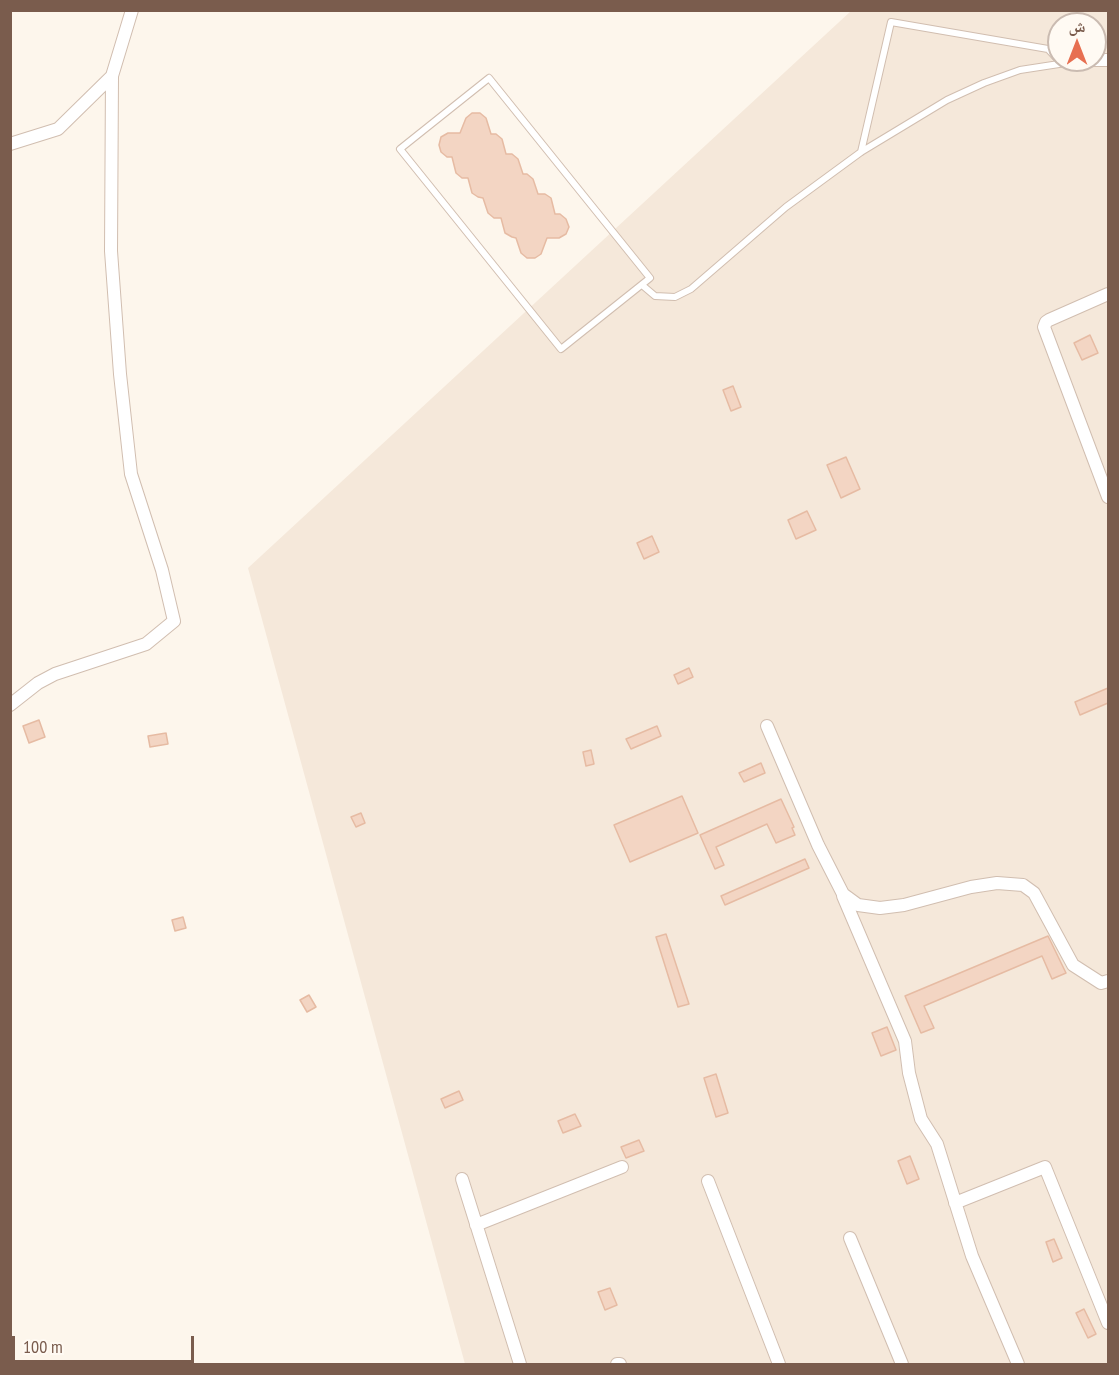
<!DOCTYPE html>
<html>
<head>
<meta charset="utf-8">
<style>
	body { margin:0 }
	#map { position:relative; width:1119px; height:1375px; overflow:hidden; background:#fdf6ec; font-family:"PT Sans Narrow","Noto Naskh Arabic",sans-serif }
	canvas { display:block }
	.frame { position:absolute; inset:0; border:12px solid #7a5c4d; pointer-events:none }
	.north { position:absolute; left:1047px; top:12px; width:60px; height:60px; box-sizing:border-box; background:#fffaf3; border:2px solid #cabbb1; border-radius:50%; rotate:0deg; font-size:16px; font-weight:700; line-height:24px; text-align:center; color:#7a5c4d }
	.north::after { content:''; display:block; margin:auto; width:21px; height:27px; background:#e76f51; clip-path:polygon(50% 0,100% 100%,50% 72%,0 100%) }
	.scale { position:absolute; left:12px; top:1336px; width:182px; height:27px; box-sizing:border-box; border:3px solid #7a5c4d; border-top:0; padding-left:8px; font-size:18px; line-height:21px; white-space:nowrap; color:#7a5c4d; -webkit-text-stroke:4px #fffaf3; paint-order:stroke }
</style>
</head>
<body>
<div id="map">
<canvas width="1119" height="1375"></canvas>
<div class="frame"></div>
<div class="north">ش</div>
<div class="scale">100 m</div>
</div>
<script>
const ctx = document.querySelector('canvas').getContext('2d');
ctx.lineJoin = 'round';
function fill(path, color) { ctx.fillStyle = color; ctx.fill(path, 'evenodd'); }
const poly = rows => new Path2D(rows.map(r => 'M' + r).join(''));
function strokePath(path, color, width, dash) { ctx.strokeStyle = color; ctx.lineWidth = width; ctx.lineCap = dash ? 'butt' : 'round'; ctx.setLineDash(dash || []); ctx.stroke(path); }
fill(poly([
	[851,11,1108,11,1108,1364,465,1364,248,568],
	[1059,24,1095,24,1095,60,1059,60]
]), '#f5e8da');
const building = poly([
	[472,113,480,113,486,118,491,134,496,134,502,139,506,154,512,154,518,159,523,174,527,174,533,179,538,194,545,194,551,198,555,214,560,214,566,219,569,227,566,234,559,238,547,238,541,254,535,258,527,258,521,253,516,238,512,237,505,233,501,218,494,218,488,213,483,198,478,197,472,193,468,178,462,178,456,173,452,157,447,157,441,152,439,145,441,137,448,133,460,133,466,118,472,113],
	[1090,335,1098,353,1082,360,1074,343,1090,335],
	[733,386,741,407,731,411,723,390,733,386],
	[846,457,860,489,841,498,827,465,846,457],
	[807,511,816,530,796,539,788,520,807,511],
	[652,536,659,552,644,559,637,543,652,536],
	[689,668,693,677,678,684,674,675,689,668],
	[1108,688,1108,703,1080,715,1075,702,1108,688],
	[39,720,45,737,29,743,23,726,39,720],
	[657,726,661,736,631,749,626,739,657,726],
	[166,733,168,744,150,747,148,736,166,733],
	[591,750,594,764,586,766,583,752,591,750],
	[761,763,765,773,744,782,739,773,761,763],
	[682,796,698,833,630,862,614,825,682,796],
	[781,799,794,827,792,828,795,835,776,843,767,824,716,847,724,865,715,869,700,835,781,799],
	[361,813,365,823,356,827,351,817,361,813],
	[805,859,809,868,725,905,721,896,805,859],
	[183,917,186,928,175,931,172,920,183,917],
	[666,934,689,1004,678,1007,656,937,666,934],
	[1048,936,1066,973,1052,979,1042,956,924,1006,934,1028,921,1033,905,996,1048,936],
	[309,995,316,1007,307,1012,300,1000,309,995],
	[887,1027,896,1050,881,1056,872,1033,887,1027],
	[716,1074,728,1113,716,1117,704,1078,716,1074],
	[459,1091,463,1100,445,1108,441,1099,459,1091],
	[575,1114,581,1126,563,1133,558,1121,575,1114],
	[639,1140,644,1151,626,1158,621,1147,639,1140],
	[910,1156,919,1179,907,1184,898,1161,910,1156],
	[1054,1239,1062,1258,1053,1262,1046,1242,1054,1239],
	[610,1288,617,1305,605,1310,598,1292,610,1288],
	[1084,1309,1096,1334,1088,1338,1076,1313,1084,1309]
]);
fill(building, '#f3d5c3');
strokePath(building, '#e6bba3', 1.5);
const lane = poly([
	[489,78,650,278,561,349,400,149,489,78],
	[861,152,891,22,1048,49,1061,63],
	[642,285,655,296,675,297,691,289,786,207,861,152,947,100,984,83,1020,70,1085,60]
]);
const street = poly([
	[1095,60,1108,60],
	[10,144,58,129,112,76],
	[1108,294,1049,320,1046,322,1044,327,1108,497],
	[10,705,38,683,55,674,146,644,174,621,162,570,131,474,120,374,111,251,112,76,132,10],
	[767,726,818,845,843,894,858,905,880,908,904,905,971,887,997,883,1023,885,1034,893,1073,965,1101,983,1108,981],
	[843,896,905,1041,909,1073,921,1119,937,1144,972,1256,1018,1364],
	[462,1179,520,1364],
	[708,1181,779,1364],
	[955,1203,1045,1167,1108,1323],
	[476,1225,622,1167],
	[850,1238,902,1364],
	[617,1364,620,1364]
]);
strokePath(lane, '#d1beb0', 8);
strokePath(street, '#d1beb0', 14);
strokePath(lane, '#fff', 6);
strokePath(street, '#fff', 12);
</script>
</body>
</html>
